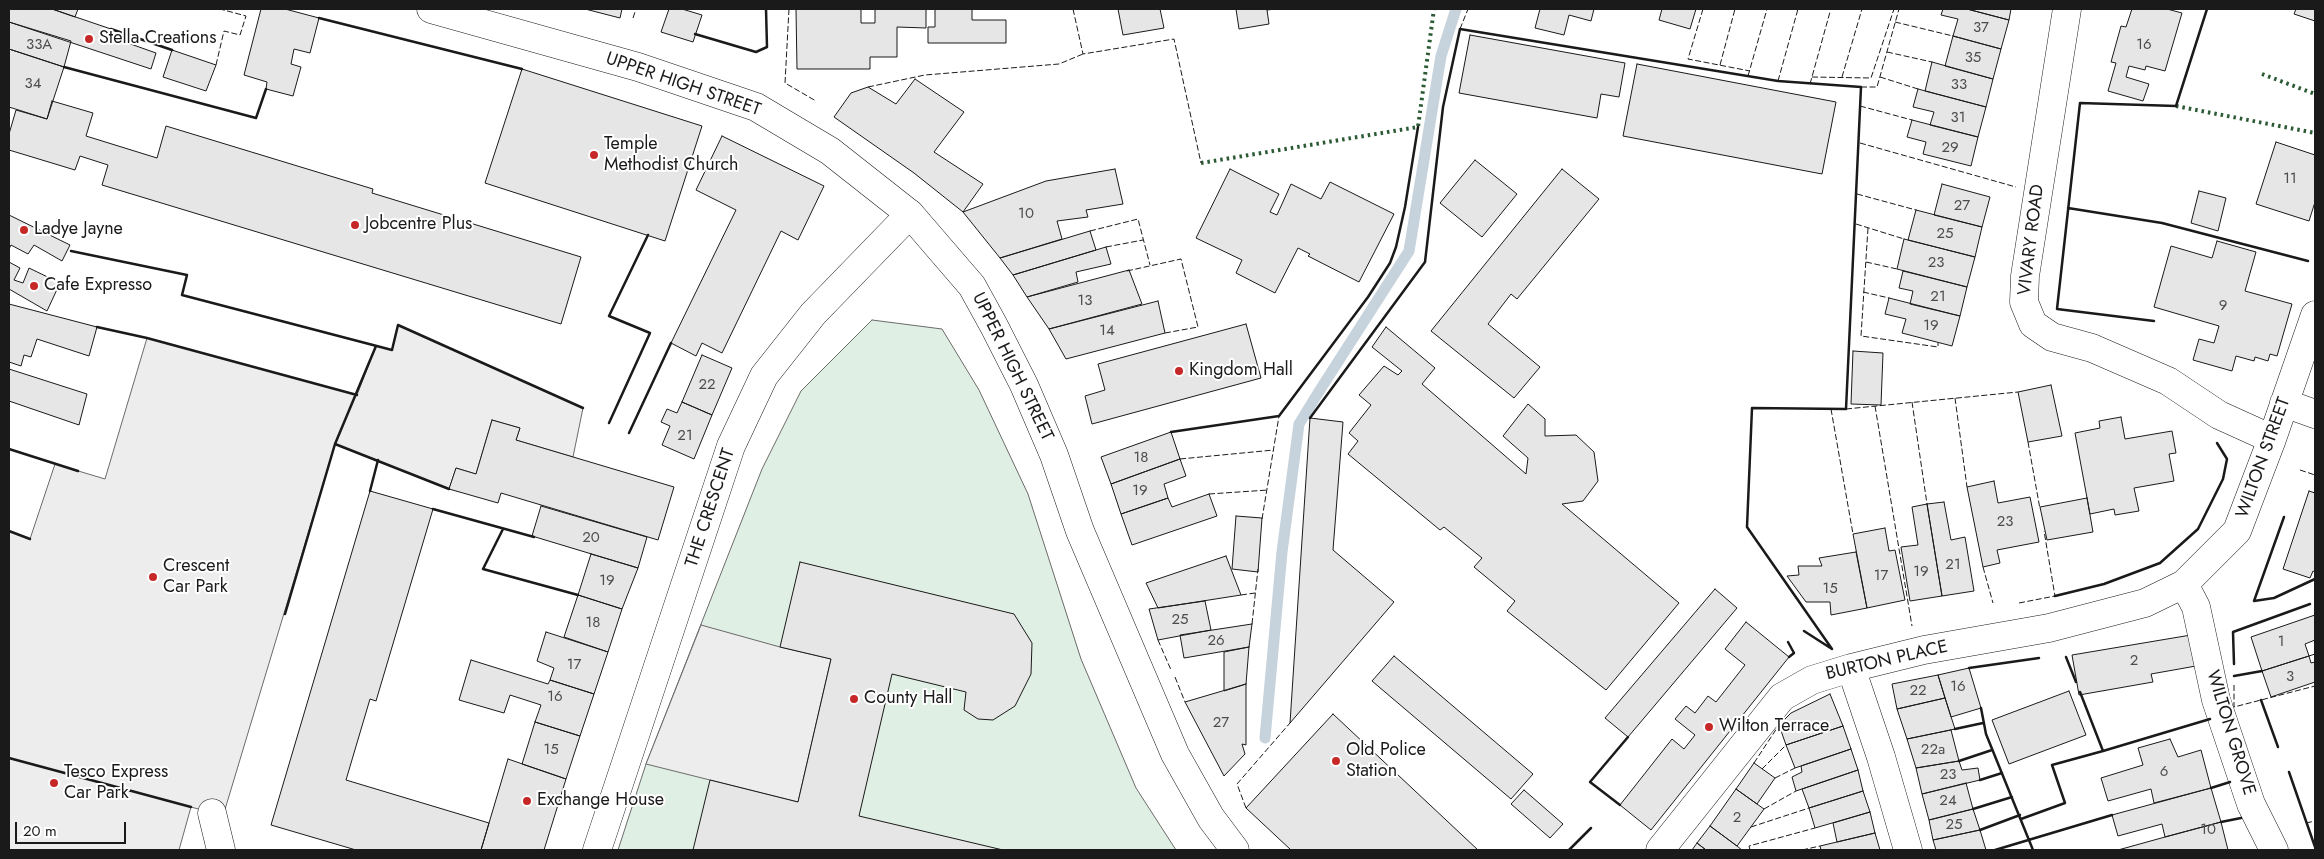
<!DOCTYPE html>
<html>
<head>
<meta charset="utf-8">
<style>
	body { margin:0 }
	#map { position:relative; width:2324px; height:859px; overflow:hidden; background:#fff; font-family:Jost,sans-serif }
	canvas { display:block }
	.frame { position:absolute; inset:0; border:10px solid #1a1a1a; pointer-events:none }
	.scale { position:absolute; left:15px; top:822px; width:111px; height:22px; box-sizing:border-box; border:2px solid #1a1a1a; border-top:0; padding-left:6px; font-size:15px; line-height:18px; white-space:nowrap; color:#1a1a1a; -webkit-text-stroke:4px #fff; paint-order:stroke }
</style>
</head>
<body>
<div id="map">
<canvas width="2324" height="859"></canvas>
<div class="frame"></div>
<div class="scale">20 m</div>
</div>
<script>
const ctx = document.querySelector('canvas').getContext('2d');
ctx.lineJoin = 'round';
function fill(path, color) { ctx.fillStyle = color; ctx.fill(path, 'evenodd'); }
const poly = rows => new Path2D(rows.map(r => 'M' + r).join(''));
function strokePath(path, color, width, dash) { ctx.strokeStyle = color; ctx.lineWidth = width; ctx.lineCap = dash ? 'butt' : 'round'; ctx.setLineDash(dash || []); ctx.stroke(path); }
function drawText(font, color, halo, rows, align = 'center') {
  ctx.font = font + ' Jost,sans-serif'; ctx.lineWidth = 4; ctx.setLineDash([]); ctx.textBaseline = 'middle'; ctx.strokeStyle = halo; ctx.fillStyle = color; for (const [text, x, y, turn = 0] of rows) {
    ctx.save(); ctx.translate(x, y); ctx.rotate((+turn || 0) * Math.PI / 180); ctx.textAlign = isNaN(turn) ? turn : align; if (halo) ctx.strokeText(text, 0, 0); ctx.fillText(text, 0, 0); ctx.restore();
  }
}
const green = poly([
	[872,320,942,329,979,390,1028,494,1081,659,1136,788,1176,850,618,850,646,764,762,469,801,391,872,320]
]);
fill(green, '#e0efe3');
strokePath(green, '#6a6a6a', 1);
const parking = poly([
	[398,325,583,408,573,457,516,440,520,428,492,420,476,474,456,468,449,489,335,444,223,816,191,807,179,850,9,850,9,531,30,539,55,464,105,479,147,338,357,395,376,346,392,350,398,325],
	[701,625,780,647,831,659,798,802,646,764,701,625]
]);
fill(parking, '#ededed');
strokePath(parking, '#6a6a6a', 1);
strokePath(poly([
	[1265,738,1282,552,1299,424,1318,393,1409,251,1441,56,1456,9]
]), '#c6d2dc', 11);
const building = poly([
	[9,9,52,9,111,29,108,36,156,53,151,69,9,22,9,9],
	[52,9,78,9,75,17,52,9],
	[261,9,285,9,319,18,310,53,294,49,291,64,301,67,293,96,266,89,267,82,244,75,261,9],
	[585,9,622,9,620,18,585,9],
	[669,9,682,9,702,15,693,42,661,32,669,9],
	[796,9,861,9,861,23,875,23,875,9,926,9,926,28,897,27,897,57,870,57,870,69,797,69,796,9],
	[935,9,972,9,972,20,1006,20,1006,43,928,43,928,27,935,27,935,9],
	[1118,9,1160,9,1164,28,1123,35,1118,9],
	[1236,9,1276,9,1267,10,1269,24,1239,29,1236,9],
	[1540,9,1594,9,1591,21,1569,15,1564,35,1535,28,1540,9],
	[1662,9,1696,9,1690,29,1659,20,1662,9],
	[1943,9,1967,9,2009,20,2001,49,1953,36,1958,19,1941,15,1943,9],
	[1967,9,2011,9,2009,20,1967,9],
	[2132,9,2167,9,2182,13,2165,71,2146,66,2145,70,2129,66,2126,77,2149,84,2143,101,2108,91,2116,63,2111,62,2121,26,2126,27,2132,9],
	[2296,9,2315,9,2315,21,2294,14,2296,9],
	[9,22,71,41,64,67,9,49,9,22],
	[1470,35,1625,63,1619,97,1601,94,1597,118,1459,93,1470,35],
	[1953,36,2001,49,1993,79,1945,66,1953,36],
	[9,49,64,67,47,119,9,107,9,49],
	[172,50,216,65,206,91,163,77,172,50],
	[1932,62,1993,79,1986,107,1925,91,1932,62],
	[1637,64,1836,102,1822,174,1623,136,1637,64],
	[522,69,702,126,665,241,485,183,522,69],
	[915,79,964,112,934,152,983,184,963,212,914,173,834,117,851,93,868,87,896,104,915,79],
	[1918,89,1986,107,1978,137,1930,125,1934,112,1913,107,1918,89],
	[52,101,93,113,86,136,157,158,166,126,373,189,372,193,581,257,561,324,102,185,108,165,80,156,75,170,9,150,9,134,16,110,47,119,52,101],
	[1912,120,1978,137,1971,166,1923,154,1926,142,1907,137,1912,120],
	[722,136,824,186,798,240,781,231,722,353,702,343,696,356,671,343,736,210,696,190,722,136],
	[2276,142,2315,155,2315,202,2309,221,2256,204,2276,142],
	[1475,160,1517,194,1482,237,1440,203,1475,160],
	[1115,169,1123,204,1086,210,1088,217,1057,221,1062,239,1000,258,963,212,1046,181,1115,169],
	[1230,169,1279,194,1270,212,1277,215,1291,184,1321,199,1330,182,1394,214,1359,282,1308,256,1310,254,1298,248,1275,293,1236,273,1242,260,1196,238,1230,169],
	[1562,169,1599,199,1517,299,1511,294,1488,324,1540,367,1514,398,1431,331,1562,169],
	[1942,184,1990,197,1982,227,1934,215,1942,184],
	[2199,191,2226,198,2218,231,2191,223,2199,191],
	[1916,210,1982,227,1975,257,1908,240,1916,210],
	[9,215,70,245,62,261,34,245,28,254,11,245,9,249,9,215],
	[1090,231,1096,250,1013,275,1000,258,1090,231],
	[1904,239,1975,257,1967,287,1897,269,1904,239],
	[2217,241,2256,252,2245,291,2292,304,2277,356,2270,354,2268,361,2255,357,2254,361,2236,356,2232,371,2193,360,2199,339,2214,343,2219,326,2154,307,2171,246,2212,258,2217,241],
	[1106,247,1111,264,1076,272,1078,282,1027,297,1013,275,1106,247],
	[9,262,20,268,14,280,23,283,29,268,60,283,47,311,9,289,9,262],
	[1129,270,1142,304,1049,329,1027,297,1129,270],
	[1903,271,1967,287,1960,316,1910,304,1913,291,1899,288,1903,271],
	[1889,298,1960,316,1952,346,1902,333,1906,319,1885,314,1889,298],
	[1158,301,1165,333,1066,359,1049,329,1158,301],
	[9,304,97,327,89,356,37,339,31,357,24,355,21,366,9,362,9,304],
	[1246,324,1261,378,1092,424,1085,396,1105,390,1098,364,1246,324],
	[1386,327,1435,368,1422,384,1526,474,1528,458,1503,436,1528,404,1545,419,1545,436,1576,435,1594,452,1598,481,1583,501,1562,504,1679,603,1606,690,1507,611,1515,601,1474,567,1482,558,1444,527,1440,530,1348,454,1358,441,1349,433,1371,405,1359,395,1384,366,1398,375,1402,371,1372,347,1386,327],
	[1853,351,1883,353,1881,405,1851,404,1853,351],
	[702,355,732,368,712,415,682,402,702,355],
	[9,369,87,394,79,425,9,401,9,369],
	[2051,385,2062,436,2028,442,2018,392,2051,385],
	[682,402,712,415,694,459,662,445,670,426,661,422,667,409,677,413,682,402],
	[2121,417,2125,439,2172,431,2176,453,2169,454,2174,481,2134,488,2139,511,2115,515,2114,509,2090,514,2075,433,2100,428,2099,421,2121,417],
	[1310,418,1343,422,1333,550,1394,602,1290,723,1310,418],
	[492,420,520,428,516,440,674,487,658,540,501,493,498,503,449,489,456,468,476,474,492,420],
	[1171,432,1180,459,1111,484,1101,457,1171,432],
	[1180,459,1186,476,1164,484,1168,498,1121,514,1111,484,1180,459],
	[1994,481,1998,503,2030,497,2039,542,1997,550,2000,563,1983,567,1967,487,1994,481],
	[370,491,433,509,376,701,370,699,346,780,489,823,481,850,356,850,271,825,370,491],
	[2309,491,2315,493,2315,572,2313,571,2310,578,2283,569,2309,491],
	[1209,494,1217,516,1132,545,1121,514,1168,498,1172,507,1209,494],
	[2087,498,2093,532,2047,540,2040,507,2087,498],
	[1944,502,1951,540,1965,537,1974,591,1942,596,1927,504,1944,502],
	[1927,504,1942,596,1910,601,1901,547,1918,545,1912,507,1927,504],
	[541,506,647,537,638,568,532,536,541,506],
	[1236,516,1262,518,1258,572,1232,569,1236,516],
	[1885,528,1889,551,1895,550,1905,600,1867,608,1853,534,1885,528],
	[1856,552,1867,608,1831,615,1830,602,1806,602,1787,576,1799,575,1798,566,1822,566,1819,558,1856,552],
	[591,554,638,568,622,609,578,595,591,554],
	[1226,556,1241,595,1158,608,1146,583,1226,556],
	[800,562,1014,614,1032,643,1031,674,1015,706,993,720,978,719,964,710,966,692,892,674,859,816,1003,850,693,850,710,780,798,802,831,659,780,647,800,562],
	[1715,589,1737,608,1628,737,1605,718,1715,589],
	[578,595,622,609,608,652,564,637,578,595],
	[1205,601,1211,630,1158,640,1149,609,1205,601],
	[2315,615,2315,640,2305,644,2309,656,2262,671,2251,637,2315,615],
	[1746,622,1789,657,1651,830,1620,805,1672,739,1684,749,1695,735,1675,719,1686,706,1695,713,1708,696,1716,702,1745,665,1725,649,1746,622],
	[1252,624,1249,647,1184,658,1180,635,1252,624],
	[546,632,608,652,594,694,550,680,554,668,537,661,546,632],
	[2191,635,2196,666,2151,674,2153,682,2079,695,2072,655,2191,635],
	[1249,647,1246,684,1224,691,1224,652,1249,647],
	[1394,656,1533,774,1511,799,1372,681,1394,656],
	[2309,656,2311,663,2315,662,2315,682,2271,697,2262,671,2309,656],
	[471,660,548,684,550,680,594,694,580,736,535,722,541,705,510,695,504,713,459,700,471,660],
	[1969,668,1981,708,1951,717,1938,675,1969,668],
	[1938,675,1945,698,1897,709,1892,684,1938,675],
	[1246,684,1246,745,1242,744,1245,754,1224,776,1185,702,1246,684],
	[2069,691,2086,735,2009,764,1992,720,2069,691],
	[1830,694,1843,726,1786,745,1779,725,1791,713,1830,694],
	[1945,698,1955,729,1907,739,1897,709,1945,698],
	[1333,714,1478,850,1291,850,1246,808,1333,714],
	[535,722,580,736,566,779,522,764,535,722],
	[1843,726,1851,749,1795,768,1786,745,1843,726],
	[1951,730,1959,761,1916,768,1907,739,1951,730],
	[2170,739,2178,757,2201,750,2211,788,2154,803,2151,789,2108,801,2101,778,2143,765,2138,748,2170,739],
	[1851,749,1858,770,1796,791,1792,777,1802,772,1801,766,1851,749],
	[508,759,566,779,544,850,481,850,508,759],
	[1959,761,1962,770,1978,768,1980,780,1922,794,1916,768,1959,761],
	[1754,763,1775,778,1757,804,1736,789,1754,763],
	[1858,770,1863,791,1809,808,1802,789,1858,770],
	[1966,783,1973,809,1929,820,1922,794,1966,783],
	[2211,788,2221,822,2165,837,2162,824,2118,836,2112,815,2211,788],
	[1736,789,1764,809,1737,846,1710,826,1736,789],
	[1524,790,1563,824,1550,838,1511,804,1524,790],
	[1863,791,1870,812,1815,828,1809,808,1863,791],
	[1973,809,1980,830,1933,840,1929,820,1973,809],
	[1870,812,1875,833,1837,842,1833,823,1870,812],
	[2221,822,2228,850,2118,850,2165,837,2221,822],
	[1710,826,1737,846,1742,850,1706,850,1697,843,1710,826],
	[1980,830,1986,850,1936,850,1933,840,1980,830],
	[1875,833,1880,850,1821,850,1820,846,1875,833],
	[1697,843,1706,850,1692,850,1697,843]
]);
fill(building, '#e6e6e6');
strokePath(building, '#1a1a1a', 1);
const street = poly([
	[2067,9,2025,276,2024,302,2033,324,2052,337,2092,348,2168,381,2219,415,2272,439],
	[2284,403,2315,414],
	[2184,584,2196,607,2216,700,2251,804,2274,850],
	[1851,668,1881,757,1908,850],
	[212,813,221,850],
	[1660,850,1782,697,1812,680,1851,668,1924,650,2049,628,2145,603,2184,584,2237,531,2272,439,2315,315]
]);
const secondary = poly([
	[597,850,731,446,764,376,813,314,910,214]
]);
const primary = poly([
	[431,9,638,67,756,107,830,151,910,214,972,286,994,326,1024,385,1054,455,1080,531,1175,754,1211,818,1235,850]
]);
strokePath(street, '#1a1a1a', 29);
strokePath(secondary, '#1a1a1a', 29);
strokePath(primary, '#1a1a1a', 29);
strokePath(street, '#fff', 28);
strokePath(secondary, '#fff', 28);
strokePath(primary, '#fff', 28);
strokePath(poly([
	[2262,74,2315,94],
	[2176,106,2315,133],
	[1201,163,1418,127,1434,9]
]), '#2b5a34', 4, [2.5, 4]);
strokePath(poly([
	[789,9,785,83,816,101],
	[1073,9,1083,54,1174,39,1201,163],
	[1703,9,1688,59,1750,71],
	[633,18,636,9],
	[1895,22,1953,36],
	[1460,29,1468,9],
	[1887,52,1932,62],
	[216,65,224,31,240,35,246,16,220,9],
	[1720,65,1735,9],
	[1748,76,1767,9],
	[1812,77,1871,78,1894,9],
	[1842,77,1862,9],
	[1880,77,1918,89],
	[1778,81,1798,9],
	[1810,84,1830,12],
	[868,87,925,75,1059,64,1083,54],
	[1861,87,1877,87,1899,9],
	[1860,106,1912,120],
	[1860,143,2016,187],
	[1857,194,1916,210],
	[1856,224,1904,239],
	[1868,228,1861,336,1938,347,1938,343],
	[1090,231,1138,219,1150,265],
	[1106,247,1143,240],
	[1866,262,1897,269],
	[1127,271,1181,259,1198,327,1165,333],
	[1863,292,1889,298],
	[1955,398,1967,487],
	[1912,402,1927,504],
	[1875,406,1912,626],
	[1831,409,1853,534],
	[1846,409,2018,392],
	[2028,442,2040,509],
	[1180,459,1274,450],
	[2300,470,2315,475],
	[1209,494,1268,490],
	[1262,519,1279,416],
	[1983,567,1993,603],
	[1241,595,1255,593],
	[2019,603,2055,596,2044,531],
	[1252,624,1258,569],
	[1158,640,1171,670],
	[2309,656,2315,654],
	[1175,677,1185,702],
	[2234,685,2234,707,2315,686],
	[1754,763,1779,725],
	[1762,769,1786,745],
	[1775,778,1795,768],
	[1246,808,1237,784,1290,723],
	[1764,809,1796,791],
	[2306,823,2315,821],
	[1751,827,1809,808],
	[1750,850,1749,846,1815,828],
	[1802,850,1820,846]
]), '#1a1a1a', 1, [6, 2.5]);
strokePath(poly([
	[319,18,522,69],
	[111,29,172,50],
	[695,34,756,52,767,47,766,9],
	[64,67,256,118,266,89],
	[2068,208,2162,223,2308,261],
	[71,251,187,275,182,295,392,350,398,325,583,408],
	[2154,321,2057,309,2080,103,2176,106,2207,9],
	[97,327,147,338,357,395],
	[376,346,335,444,449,489],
	[1310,418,1425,262,1443,107,1460,29,1778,81,1861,87,1846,409,1752,408,1747,527,1832,649,1804,631],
	[609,423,650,333,609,316,648,235],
	[1171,432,1279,416,1368,297,1390,263,1396,247,1405,207,1418,127],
	[629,433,671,343],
	[9,449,78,471],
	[370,491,378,460],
	[433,509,534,537],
	[2284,517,2254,601,2274,598,2315,579],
	[503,529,483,569,578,595],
	[9,531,30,539],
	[2055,596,2104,584,2160,563,2198,529,2223,479,2227,459,2217,443],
	[285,614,335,444],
	[1788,642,1794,653,1789,657],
	[2066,657,2076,682],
	[2234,664,2233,632,2310,604],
	[1969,668,2039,658],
	[2234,676,2262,671],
	[2261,700,2278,747],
	[1981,708,1986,734,2033,850],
	[1955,729,1983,723],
	[2103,751,2210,719],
	[9,758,191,807],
	[1959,761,1992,750],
	[2289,772,2315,847],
	[1980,780,2002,773],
	[2211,788,2230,782],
	[1620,805,1590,782,1628,737],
	[1973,809,2012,797],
	[2021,819,2065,803,2052,765,2103,751,2080,692],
	[2221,822,2241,818],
	[1980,830,2020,815],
	[1569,850,1591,828],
	[1995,850,2112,815]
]), '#1a1a1a', 2.5);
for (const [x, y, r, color] of [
	[89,39,5,"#c62828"],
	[594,155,5,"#c62828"],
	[355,225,5,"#c62828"],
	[24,230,5,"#c62828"],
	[34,286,5,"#c62828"],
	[1179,371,5,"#c62828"],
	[153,577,5,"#c62828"],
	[854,699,5,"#c62828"],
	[1709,727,5,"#c62828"],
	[1336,761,5,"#c62828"],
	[54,783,5,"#c62828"],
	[527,801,5,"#c62828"]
]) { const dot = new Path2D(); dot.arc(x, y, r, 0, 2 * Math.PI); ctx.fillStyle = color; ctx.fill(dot); strokePath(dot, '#fff', 2); }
drawText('15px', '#4d4d4d', null, [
	["37",1981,28],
	["33A",39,45],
	["16",2144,45],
	["35",1973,58],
	["34",33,84],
	["33",1959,85],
	["31",1958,118],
	["29",1950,148],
	["11",2290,179],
	["27",1962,206],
	["10",1026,214],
	["25",1945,234],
	["23",1936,263],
	["21",1938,297],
	["13",1085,301],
	["9",2223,306],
	["19",1931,326],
	["14",1107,331],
	["22",707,385],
	["21",685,436],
	["18",1141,458],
	["19",1140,491],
	["23",2005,522],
	["20",591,538],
	["21",1953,565],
	["19",1921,572],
	["17",1881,576],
	["19",607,581],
	["15",1830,589],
	["25",1180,620],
	["18",593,623],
	["26",1216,641],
	["1",2281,642],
	["2",2134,661],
	["17",574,665],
	["3",2290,677],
	["16",1958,687],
	["22",1918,691],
	["16",555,697],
	["27",1221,723],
	["15",551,750],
	["22a",1933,750],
	["6",2164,772],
	["23",1948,775],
	["24",1948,801],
	["2",1737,818],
	["25",1954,825],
	["10",2208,830]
]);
drawText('18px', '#1a1a1a', '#fff', [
	["Stella Creations",99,39],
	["Temple",604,145],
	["Methodist Church",604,166],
	["Jobcentre Plus",365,225],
	["Ladye Jayne",34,230],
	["Cafe Expresso",44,286],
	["Kingdom Hall",1189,371],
	["Crescent",163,567],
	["Car Park",163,588],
	["County Hall",864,699],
	["Wilton Terrace",1719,727],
	["Old Police",1346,751],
	["Station",1346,772],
	["Tesco Express",64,773],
	["Car Park",64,794],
	["Exchange House",537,801]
], 'left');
drawText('18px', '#1a1a1a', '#fff', [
	["UPPER HIGH STREET",683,85,19],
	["VIVARY ROAD",2032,240,-83],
	["UPPER HIGH STREET",1012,367,64],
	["WILTON STREET",2264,458,-70],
	["THE CRESCENT",711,508,-72],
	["BURTON PLACE",1887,661,-13],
	["WILTON GROVE",2230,733,73]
]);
</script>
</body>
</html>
